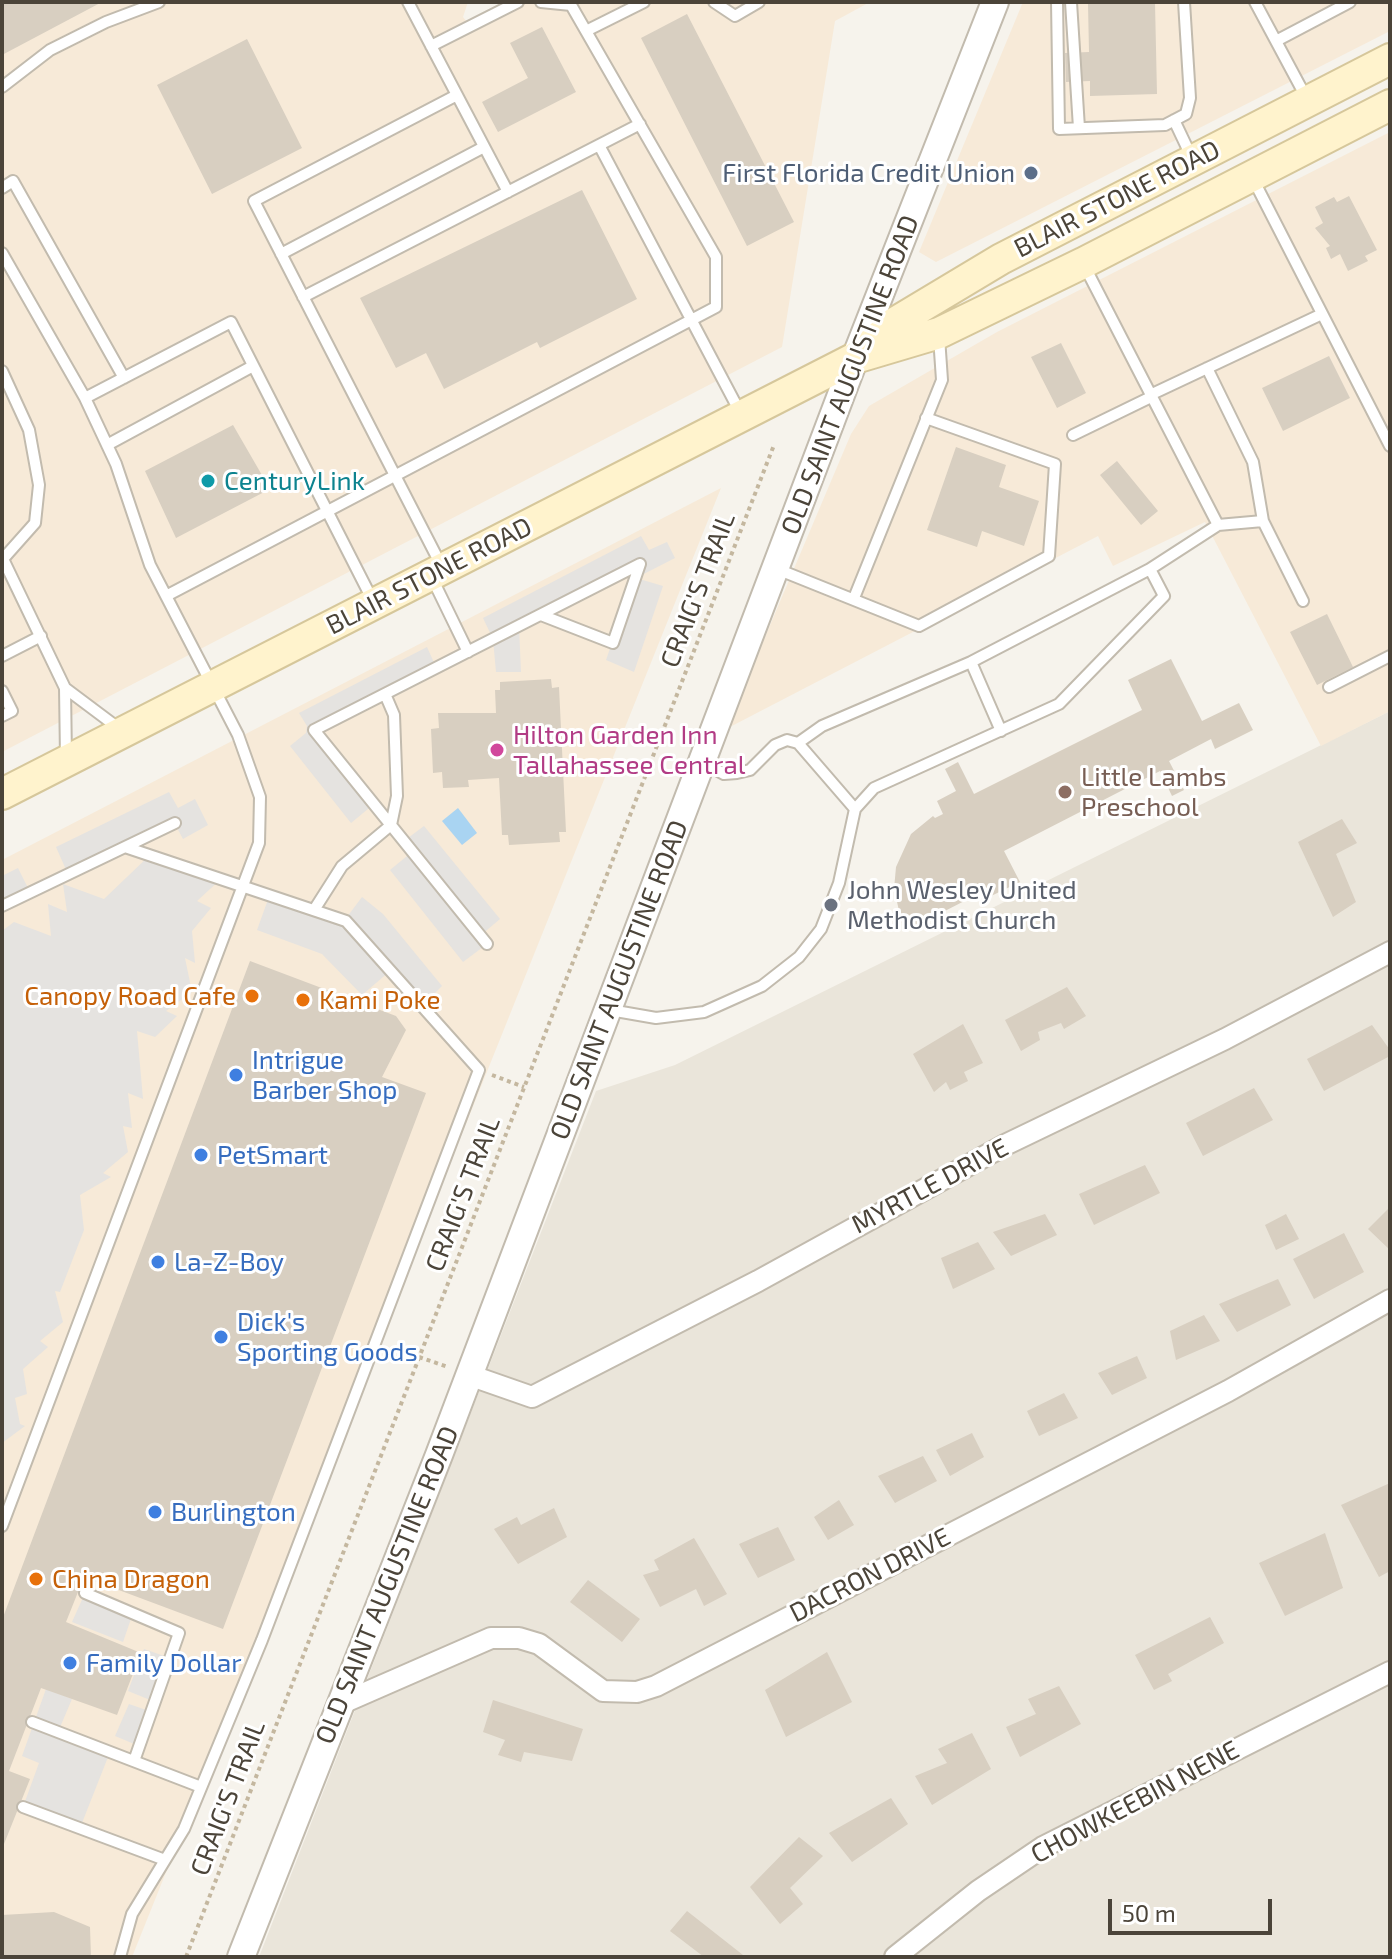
<!DOCTYPE html>
<html>
<head>
<meta charset="utf-8">
<style>
	body { margin:0 }
	#map { position:relative; width:1392px; height:1959px; overflow:hidden; background:#f6f3ec; font-family:"Exo 2",sans-serif }
	canvas { display:block }
	.frame { position:absolute; inset:0; border:4px solid #4b4439; pointer-events:none }
	.scale { position:absolute; left:1108px; top:1899px; width:164px; height:36px; box-sizing:border-box; border:4px solid #4b4439; border-top:0; padding-left:10px; font-size:24px; line-height:28px; white-space:nowrap; color:#4b4439; -webkit-text-stroke:6px #fff; paint-order:stroke }
</style>
</head>
<body>
<div id="map">
<canvas width="1392" height="1959"></canvas>
<div class="frame"></div>
<div class="scale">50 m</div>
</div>
<script>
const ctx = document.querySelector('canvas').getContext('2d');
ctx.lineJoin = 'round';
function fill(path, color) { ctx.fillStyle = color; ctx.fill(path, 'evenodd'); }
const poly = rows => new Path2D(rows.map(r => 'M' + r).join(''));
function strokePath(path, color, width, dash) { ctx.strokeStyle = color; ctx.lineWidth = width; ctx.lineCap = dash ? 'butt' : 'round'; ctx.setLineDash(dash || []); ctx.stroke(path); }
function drawText(font, color, halo, rows, align = 'center') {
  ctx.font = font + ' "Exo 2",sans-serif'; ctx.lineWidth = 6; ctx.setLineDash([]); ctx.textBaseline = 'middle'; ctx.strokeStyle = halo; ctx.fillStyle = color; for (const [text, x, y, turn = 0] of rows) {
    ctx.save(); ctx.translate(x, y); ctx.rotate((+turn || 0) * Math.PI / 180); ctx.textAlign = isNaN(turn) ? turn : align; if (halo) ctx.strokeText(text, 0, 0); ctx.fillText(text, 0, 0); ctx.restore();
  }
}
fill(poly([
	[1390,711,1390,1957,259,1957,596,1091,675,1065]
]), '#eae5da');
fill(poly([
	[2,2,468,2,463,17,467,22,506,2,870,2,835,21,782,347,2,752],
	[1023,2,1390,2,1390,31,936,262,919,252],
	[1390,132,1390,711,1321,746,1205,522,1113,566,1098,536,726,729,851,434,869,406,997,332],
	[721,488,132,1957,2,1957,2,860]
]), '#f7ead8');
fill(poly([
	[641,536,649,550,667,542,675,558,636,578,663,586,634,672,606,660,639,565,519,626,521,672,496,672,493,639,483,618],
	[427,647,436,667,315,730,374,804,351,823,290,746,306,733,307,726,299,713],
	[169,792,178,808,195,799,208,825,183,839,175,824,68,874,56,847],
	[424,826,500,919,481,935,487,944,463,962,390,870,412,852,404,841],
	[150,855,222,878,197,901,211,908,192,931,195,963,185,958,192,992,166,1011,177,1016,155,1037,137,1031,143,1099,128,1093,132,1128,123,1126,128,1152,103,1173,111,1177,80,1195,84,1230,60,1292,55,1291,63,1322,40,1341,48,1347,23,1369,27,1394,15,1398,20,1424,25,1426,2,1443,2,931,14,922,51,936,48,904,67,912,63,884,104,899],
	[18,868,30,892,2,906,2,876],
	[270,894,344,921,362,897,383,914,442,986,422,1006,390,971,362,995,322,954,257,930],
	[85,1593,133,1613,123,1642,72,1622],
	[144,1649,170,1658,155,1702,128,1691],
	[46,1689,72,1699,58,1732,110,1752,80,1828,23,1807,39,1763,22,1756],
	[129,1704,152,1712,139,1746,115,1736]
]), '#e5e3e0');
fill(poly([
	[458,808,477,833,462,845,442,821]
]), '#a9d4f2');
fill(poly([
	[2,2,102,2,2,55],
	[1155,3,1157,94,1090,96,1090,81,1066,82,1065,53,1089,52,1088,4],
	[687,14,794,222,747,246,641,38],
	[542,27,576,92,498,132,482,102,528,78,510,43],
	[247,39,302,148,212,194,157,85],
	[582,190,637,299,540,348,537,342,444,389,426,353,396,368,360,298],
	[1349,196,1377,250,1365,256,1368,261,1348,271,1340,254,1331,259,1326,248,1330,246,1315,228,1323,223,1315,207,1334,197,1337,202],
	[1061,343,1086,393,1057,408,1031,357],
	[1329,356,1350,398,1283,431,1262,388],
	[233,425,270,489,176,538,145,471],
	[956,447,1006,465,999,487,1039,501,1024,546,982,531,977,547,927,530],
	[1117,461,1158,511,1141,525,1100,475],
	[1327,614,1353,667,1317,685,1290,632],
	[1171,659,1202,721,1239,703,1253,730,1215,749,1211,739,1169,761,1184,790,1172,796,1160,771,1004,851,1020,882,989,897,978,894,904,932,894,889,896,867,911,834,933,816,935,818,943,814,937,801,956,791,945,769,958,762,974,794,1142,710,1128,680],
	[551,679,552,688,559,687,566,832,559,832,560,842,509,845,508,835,502,835,499,778,468,780,469,787,443,788,442,772,433,773,431,729,439,728,438,713,496,713,495,690,500,690,500,682],
	[1342,819,1357,843,1336,854,1356,902,1333,917,1298,842],
	[250,961,396,1016,406,1030,382,1077,426,1093,223,1629,84,1577,66,1622,141,1653,117,1715,41,1688,9,1771,30,1779,2,1849,2,1620],
	[1067,987,1086,1016,1064,1029,1061,1023,1038,1032,1040,1040,1021,1051,1005,1020],
	[963,1024,983,1063,964,1072,968,1081,950,1090,946,1082,934,1092,913,1054],
	[1372,1025,1390,1050,1390,1056,1324,1091,1307,1059],
	[1254,1088,1273,1120,1203,1156,1186,1123],
	[1145,1165,1160,1193,1094,1225,1079,1194],
	[1390,1207,1390,1250,1368,1229],
	[1045,1214,1057,1235,1011,1256,993,1232],
	[1286,1214,1299,1239,1276,1250,1265,1225],
	[1344,1233,1364,1272,1314,1299,1293,1259],
	[978,1242,995,1269,953,1289,941,1258],
	[1278,1279,1291,1305,1237,1332,1219,1304],
	[1204,1315,1220,1341,1176,1360,1170,1331],
	[1137,1356,1147,1378,1112,1395,1098,1373],
	[1064,1393,1078,1418,1039,1436,1027,1411],
	[972,1433,984,1457,950,1476,936,1450],
	[923,1456,937,1481,895,1503,878,1476],
	[1390,1483,1390,1571,1379,1577,1341,1505],
	[839,1500,854,1525,828,1540,814,1517],
	[554,1508,567,1537,518,1564,494,1529,517,1517,521,1525],
	[778,1527,795,1560,758,1578,739,1544],
	[1325,1533,1343,1588,1285,1616,1259,1563],
	[694,1538,727,1594,704,1606,696,1589,660,1607,643,1575,659,1570,654,1560],
	[588,1580,640,1619,622,1642,570,1602],
	[1210,1617,1224,1643,1168,1674,1172,1681,1154,1690,1135,1655],
	[827,1652,852,1702,786,1737,765,1690],
	[1059,1686,1081,1724,1020,1757,1006,1727,1036,1714,1028,1699],
	[493,1700,583,1729,572,1761,524,1752,521,1762,498,1755,505,1740,483,1732],
	[972,1733,991,1769,932,1805,915,1776,947,1763,938,1749],
	[891,1798,908,1824,852,1862,829,1833],
	[799,1837,823,1856,790,1888,803,1904,780,1924,750,1887],
	[687,1911,743,1955,741,1957,704,1957,670,1931],
	[54,1912,90,1927,91,1957,2,1957,2,1915]
]), '#d8cfc1');
const service = poly([
	[408,2,508,192],
	[714,2,735,16,759,2],
	[1057,2,1059,129,1165,125,1186,114,1190,98,1184,2],
	[1071,2,1079,128],
	[1255,2,1307,99],
	[586,31,644,2],
	[1276,41,1350,2],
	[431,46,518,2],
	[2,87,50,50,106,22,159,2],
	[1174,120,1192,158],
	[599,145,741,414],
	[1252,177,1390,446],
	[2,188,13,181,124,378],
	[2,253,85,398,116,464,150,565,238,735,260,797,259,843,2,1526],
	[281,254,484,147],
	[1084,265,1218,525],
	[303,297,640,124],
	[1207,368,1253,462,1263,521,1303,601],
	[2,371,29,430,39,485,35,523,3,559],
	[1150,395,1322,314],
	[85,398,231,322,373,601],
	[1073,435,1151,397],
	[107,445,253,366],
	[3,559,65,688,66,758],
	[441,565,254,201,457,95],
	[777,569,919,626,1049,556,1055,464,926,418],
	[1150,569,1218,525,1263,521],
	[432,578,468,652],
	[166,596,716,307,716,257,571,5,541,2],
	[854,598,942,380,939,337],
	[541,615,613,643,640,564],
	[2,656,41,636],
	[971,662,1001,731],
	[1329,687,1390,656],
	[65,688,121,730],
	[2,691,12,711,2,716],
	[702,762,724,774,737,773,750,770,775,745,787,740,798,743,855,809],
	[2,906,175,823],
	[314,910,342,866,391,825,397,796,394,715,385,694],
	[487,944,314,730,640,564],
	[610,1010,656,1018,704,1012,762,986,799,957,821,929,839,883,855,809,874,788,1059,704,1164,596,1150,569,971,662,822,726,798,743],
	[85,1593,179,1633,134,1761],
	[32,1722,201,1787],
	[23,1807,165,1860],
	[120,1957,132,1914,184,1829,262,1640,479,1070,346,921,125,847]
]);
const minor = poly([
	[469,1375,532,1397,758,1281,1007,1144,1225,1039,1390,952],
	[340,1704,491,1638,519,1638,539,1644,603,1691,637,1692,656,1686,1228,1391,1390,1300],
	[895,1957,978,1891,1043,1847,1390,1672]
]);
const tertiary = poly([
	[241,1957,439,1455,855,358,995,2]
]);
const secondary = poly([
	[860,354,896,322,1001,259,1390,59],
	[2,794,855,358,939,333,1083,263,1390,105]
]);
strokePath(service, '#c2bbae', 14);
strokePath(minor, '#c2bbae', 24);
strokePath(tertiary, '#c2bbae', 30);
strokePath(secondary, '#d6c79b', 34);
strokePath(poly([
	[492,1075,524,1087],
	[419,1357,448,1367],
	[186,1957,774,445]
]), '#c4b79f', 4, [4, 4]);
strokePath(service, '#fff', 10);
strokePath(minor, '#fff', 20);
strokePath(tertiary, '#fff', 26);
strokePath(secondary, '#fff3cd', 30);
for (const [x, y, r, color] of [
	[1031,173,8,"#5c6f8a"],
	[208,481,8,"#0f9aa8"],
	[497,750,8,"#d1479c"],
	[1065,792,8,"#8d6e63"],
	[831,905,8,"#6b7280"],
	[252,996,8,"#e8710a"],
	[303,1000,8,"#e8710a"],
	[236,1075,8,"#3f7fe0"],
	[201,1155,8,"#3f7fe0"],
	[158,1262,8,"#3f7fe0"],
	[221,1337,8,"#3f7fe0"],
	[155,1512,8,"#3f7fe0"],
	[36,1579,8,"#e8710a"],
	[70,1663,8,"#3f7fe0"]
]) { const dot = new Path2D(); dot.arc(x, y, r, 0, 2 * Math.PI); ctx.fillStyle = color; ctx.fill(dot); strokePath(dot, '#fff', 3); }
drawText('26px', '#4e5e75', '#fff', [
	["First Florida Credit Union",1015,173]
], 'right');
drawText('26px', '#4b4439', '#fff', [
	["BLAIR STONE ROAD",1117,199,-27],
	["OLD SAINT AUGUSTINE ROAD",850,375,-69],
	["BLAIR STONE ROAD",429,576,-27],
	["CRAIG'S TRAIL",698,590,-69],
	["OLD SAINT AUGUSTINE ROAD",619,980,-69],
	["MYRTLE DRIVE",930,1186,-28],
	["CRAIG'S TRAIL",463,1194,-69],
	["DACRON DRIVE",870,1575,-27],
	["OLD SAINT AUGUSTINE ROAD",387,1585,-68],
	["CRAIG'S TRAIL",228,1798,-69],
	["CHOWKEEBIN NENE",1135,1802,-28]
]);
drawText('26px', '#0d838f', '#fff', [
	["CenturyLink",224,481]
], 'left');
drawText('26px', '#b23c85', '#fff', [
	["Hilton Garden Inn",513,735],
	["Tallahassee Central",513,765]
], 'left');
drawText('26px', '#785e54', '#fff', [
	["Little Lambs",1081,777],
	["Preschool",1081,807]
], 'left');
drawText('26px', '#5b616d', '#fff', [
	["John Wesley United",847,890],
	["Methodist Church",847,920]
], 'left');
drawText('26px', '#c56008', '#fff', [
	["Canopy Road Cafe",236,996,"right"],
	["Kami Poke",319,1000],
	["China Dragon",52,1579]
], 'left');
drawText('26px', '#366cbe', '#fff', [
	["Intrigue",252,1060],
	["Barber Shop",252,1090],
	["PetSmart",217,1155],
	["La-Z-Boy",174,1262],
	["Dick's",237,1322],
	["Sporting Goods",237,1352],
	["Burlington",171,1512],
	["Family Dollar",86,1663]
], 'left');
</script>
</body>
</html>
